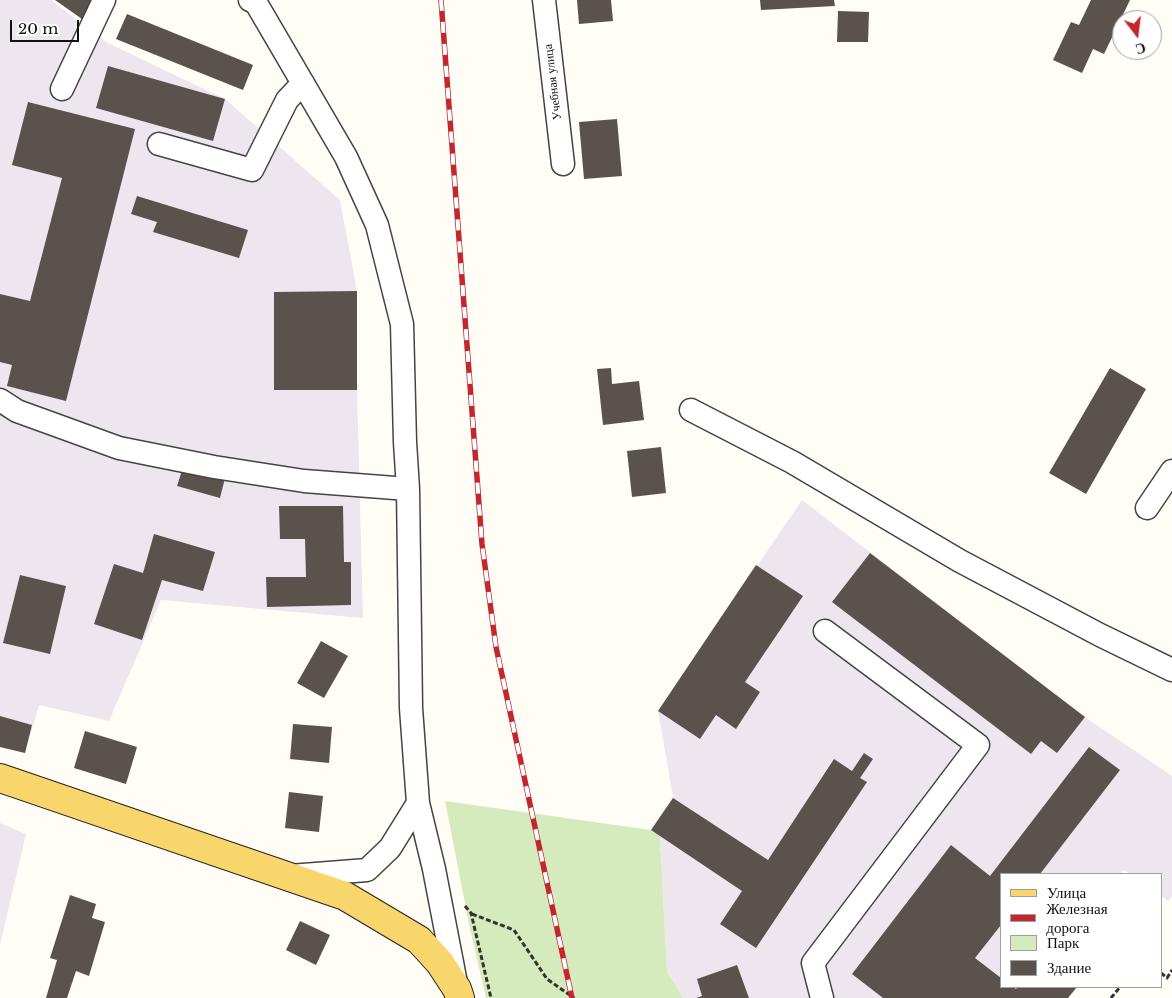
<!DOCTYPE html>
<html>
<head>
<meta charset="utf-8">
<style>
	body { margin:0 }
	#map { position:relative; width:1172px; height:998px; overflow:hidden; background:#fffdf5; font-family:"Libre Baskerville",serif }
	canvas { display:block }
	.legend { position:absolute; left:1000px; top:873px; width:162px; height:115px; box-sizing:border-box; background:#fff; border:1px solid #a0a0a0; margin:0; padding:6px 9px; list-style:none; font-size:15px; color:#111 }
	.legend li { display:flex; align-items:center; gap:10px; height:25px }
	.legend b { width:25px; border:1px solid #a0a0a0 }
	.north { position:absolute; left:1112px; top:10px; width:50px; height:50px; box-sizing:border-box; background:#fff; border:1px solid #a0a0a0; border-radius:50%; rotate:165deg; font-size:14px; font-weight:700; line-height:20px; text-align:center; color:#111 }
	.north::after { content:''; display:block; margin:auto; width:18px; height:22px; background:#c4262e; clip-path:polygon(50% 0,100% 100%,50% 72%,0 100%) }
	.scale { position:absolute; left:10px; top:20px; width:69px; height:22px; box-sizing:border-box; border:2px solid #111; border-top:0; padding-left:6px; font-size:15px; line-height:18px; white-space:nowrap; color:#111; -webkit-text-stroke:4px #fff; paint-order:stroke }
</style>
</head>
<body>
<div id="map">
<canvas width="1172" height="998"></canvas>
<ul class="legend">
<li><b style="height:6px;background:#f9d66b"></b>Улица</li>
<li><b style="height:6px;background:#c4262e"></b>Железная дорога</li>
<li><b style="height:14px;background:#d5ebbd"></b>Парк</li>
<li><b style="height:14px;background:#5a524d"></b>Здание</li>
</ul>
<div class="north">С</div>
<div class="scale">20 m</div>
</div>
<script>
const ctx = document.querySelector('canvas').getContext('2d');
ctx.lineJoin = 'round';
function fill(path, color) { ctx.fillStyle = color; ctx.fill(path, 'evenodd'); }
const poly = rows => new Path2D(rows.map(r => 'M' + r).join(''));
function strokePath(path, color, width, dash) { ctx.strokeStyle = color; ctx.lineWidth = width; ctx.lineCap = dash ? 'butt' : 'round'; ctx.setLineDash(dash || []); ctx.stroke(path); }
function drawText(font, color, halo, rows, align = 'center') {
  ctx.font = font + ' "Libre Baskerville",serif'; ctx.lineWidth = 5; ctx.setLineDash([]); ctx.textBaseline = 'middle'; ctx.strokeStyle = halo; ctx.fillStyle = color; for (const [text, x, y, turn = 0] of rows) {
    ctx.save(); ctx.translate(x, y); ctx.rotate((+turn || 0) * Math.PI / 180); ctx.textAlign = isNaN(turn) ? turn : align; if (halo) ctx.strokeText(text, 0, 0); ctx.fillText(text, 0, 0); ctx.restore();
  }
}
fill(poly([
	[0,0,51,0,108,43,225,99,340,200,357,291,357,390,363,618,161,600,109,721,39,705,25,753,0,747],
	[802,500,1085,717,1172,776,1172,896,1168,901,1161,896,1161,874,1130,874,1124,870,1120,874,1001,874,1001,987,1077,987,1068,998,683,998,667,971,660,836,651,830,673,797,658,711],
	[0,823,26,834,0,945]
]), '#eee6ef');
fill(poly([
	[445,801,651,830,660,836,667,971,683,998,486,998,470,929]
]), '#d5ebbd');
fill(poly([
	[55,0,96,0,82,19],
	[577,0,611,0,613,21,579,24],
	[760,0,834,0,835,6,761,10],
	[1091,0,1130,0,1104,54,1093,49,1082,73,1053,60,1071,22,1079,25],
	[838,11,869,12,868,42,837,42],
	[127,14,253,65,243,90,116,39],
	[108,66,225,99,213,141,96,108],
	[28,102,135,129,66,401,7,386,12,365,0,362,0,294,30,301,62,178,12,165],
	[617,119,622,176,584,179,579,122],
	[137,196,248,230,239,258,153,232,157,222,131,214],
	[357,291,357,390,274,390,274,292],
	[611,368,612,384,639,381,644,420,603,425,597,369],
	[1110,368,1146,389,1086,494,1049,473],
	[661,447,666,493,632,497,627,451],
	[183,467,225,478,220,498,177,486],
	[279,506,343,506,344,562,351,562,351,605,267,607,266,577,306,577,305,539,280,539],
	[154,534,215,552,203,591,162,580,142,640,94,624,114,564,143,573],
	[870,553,1085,717,1057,753,1041,741,1031,754,832,602],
	[756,565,803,596,745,682,760,692,736,729,716,715,700,739,658,711],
	[20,575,66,586,50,654,3,643],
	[321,641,348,656,324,698,297,683],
	[0,716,32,725,25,753,0,747],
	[293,724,332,727,329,763,290,759],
	[85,731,137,747,126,784,74,768],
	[1089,747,1120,770,1040,874,1001,874,1001,925,975,958,1001,978,1001,987,1013,987,1016,989,1018,987,1077,987,1068,998,883,998,852,974,951,845,990,876],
	[864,753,873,759,860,778,867,782,756,948,720,924,742,891,651,830,673,798,768,860,834,759,852,771],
	[289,792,323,796,319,832,285,828],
	[70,895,96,904,92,918,105,922,89,976,76,971,67,998,46,998,57,960,50,958],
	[300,921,330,935,316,965,286,950],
	[737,965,749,998,696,998,702,996,697,979]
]), '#5a524d');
const minor = poly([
	[250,0,256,3,346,157,377,225,402,324,405,442,408,489,411,708,418,803,434,869,456,983],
	[544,0,563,164],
	[62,89,104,0],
	[159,144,252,170,287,100,303,83],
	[0,400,17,411,119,448,214,467,304,481,408,489],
	[691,410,792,462,960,561,1100,635,1172,670],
	[1147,508,1172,471],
	[290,876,367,870,390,848,418,803],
	[822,998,813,963,978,745,825,631]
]);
const major = poly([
	[0,778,345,896,419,940,440,963,457,989,460,998]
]);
strokePath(minor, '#444', 25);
strokePath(major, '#222', 30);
strokePath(poly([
	[465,906,471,913,491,998],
	[472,914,514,930,547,979,574,998],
	[1161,973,1167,978,1172,970],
	[1111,998,1120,987]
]), '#333', 3, [5, 2.5]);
strokePath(minor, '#fff', 22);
strokePath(major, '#f9d66b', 28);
const rail = poly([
	[441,0,482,544,496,647,572,998]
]);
strokePath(rail, '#c4262e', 5.5);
strokePath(rail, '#fff', 4, [11]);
drawText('12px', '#111', '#fff', [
	["Учебная улица",553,82,-97]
]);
</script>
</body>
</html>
